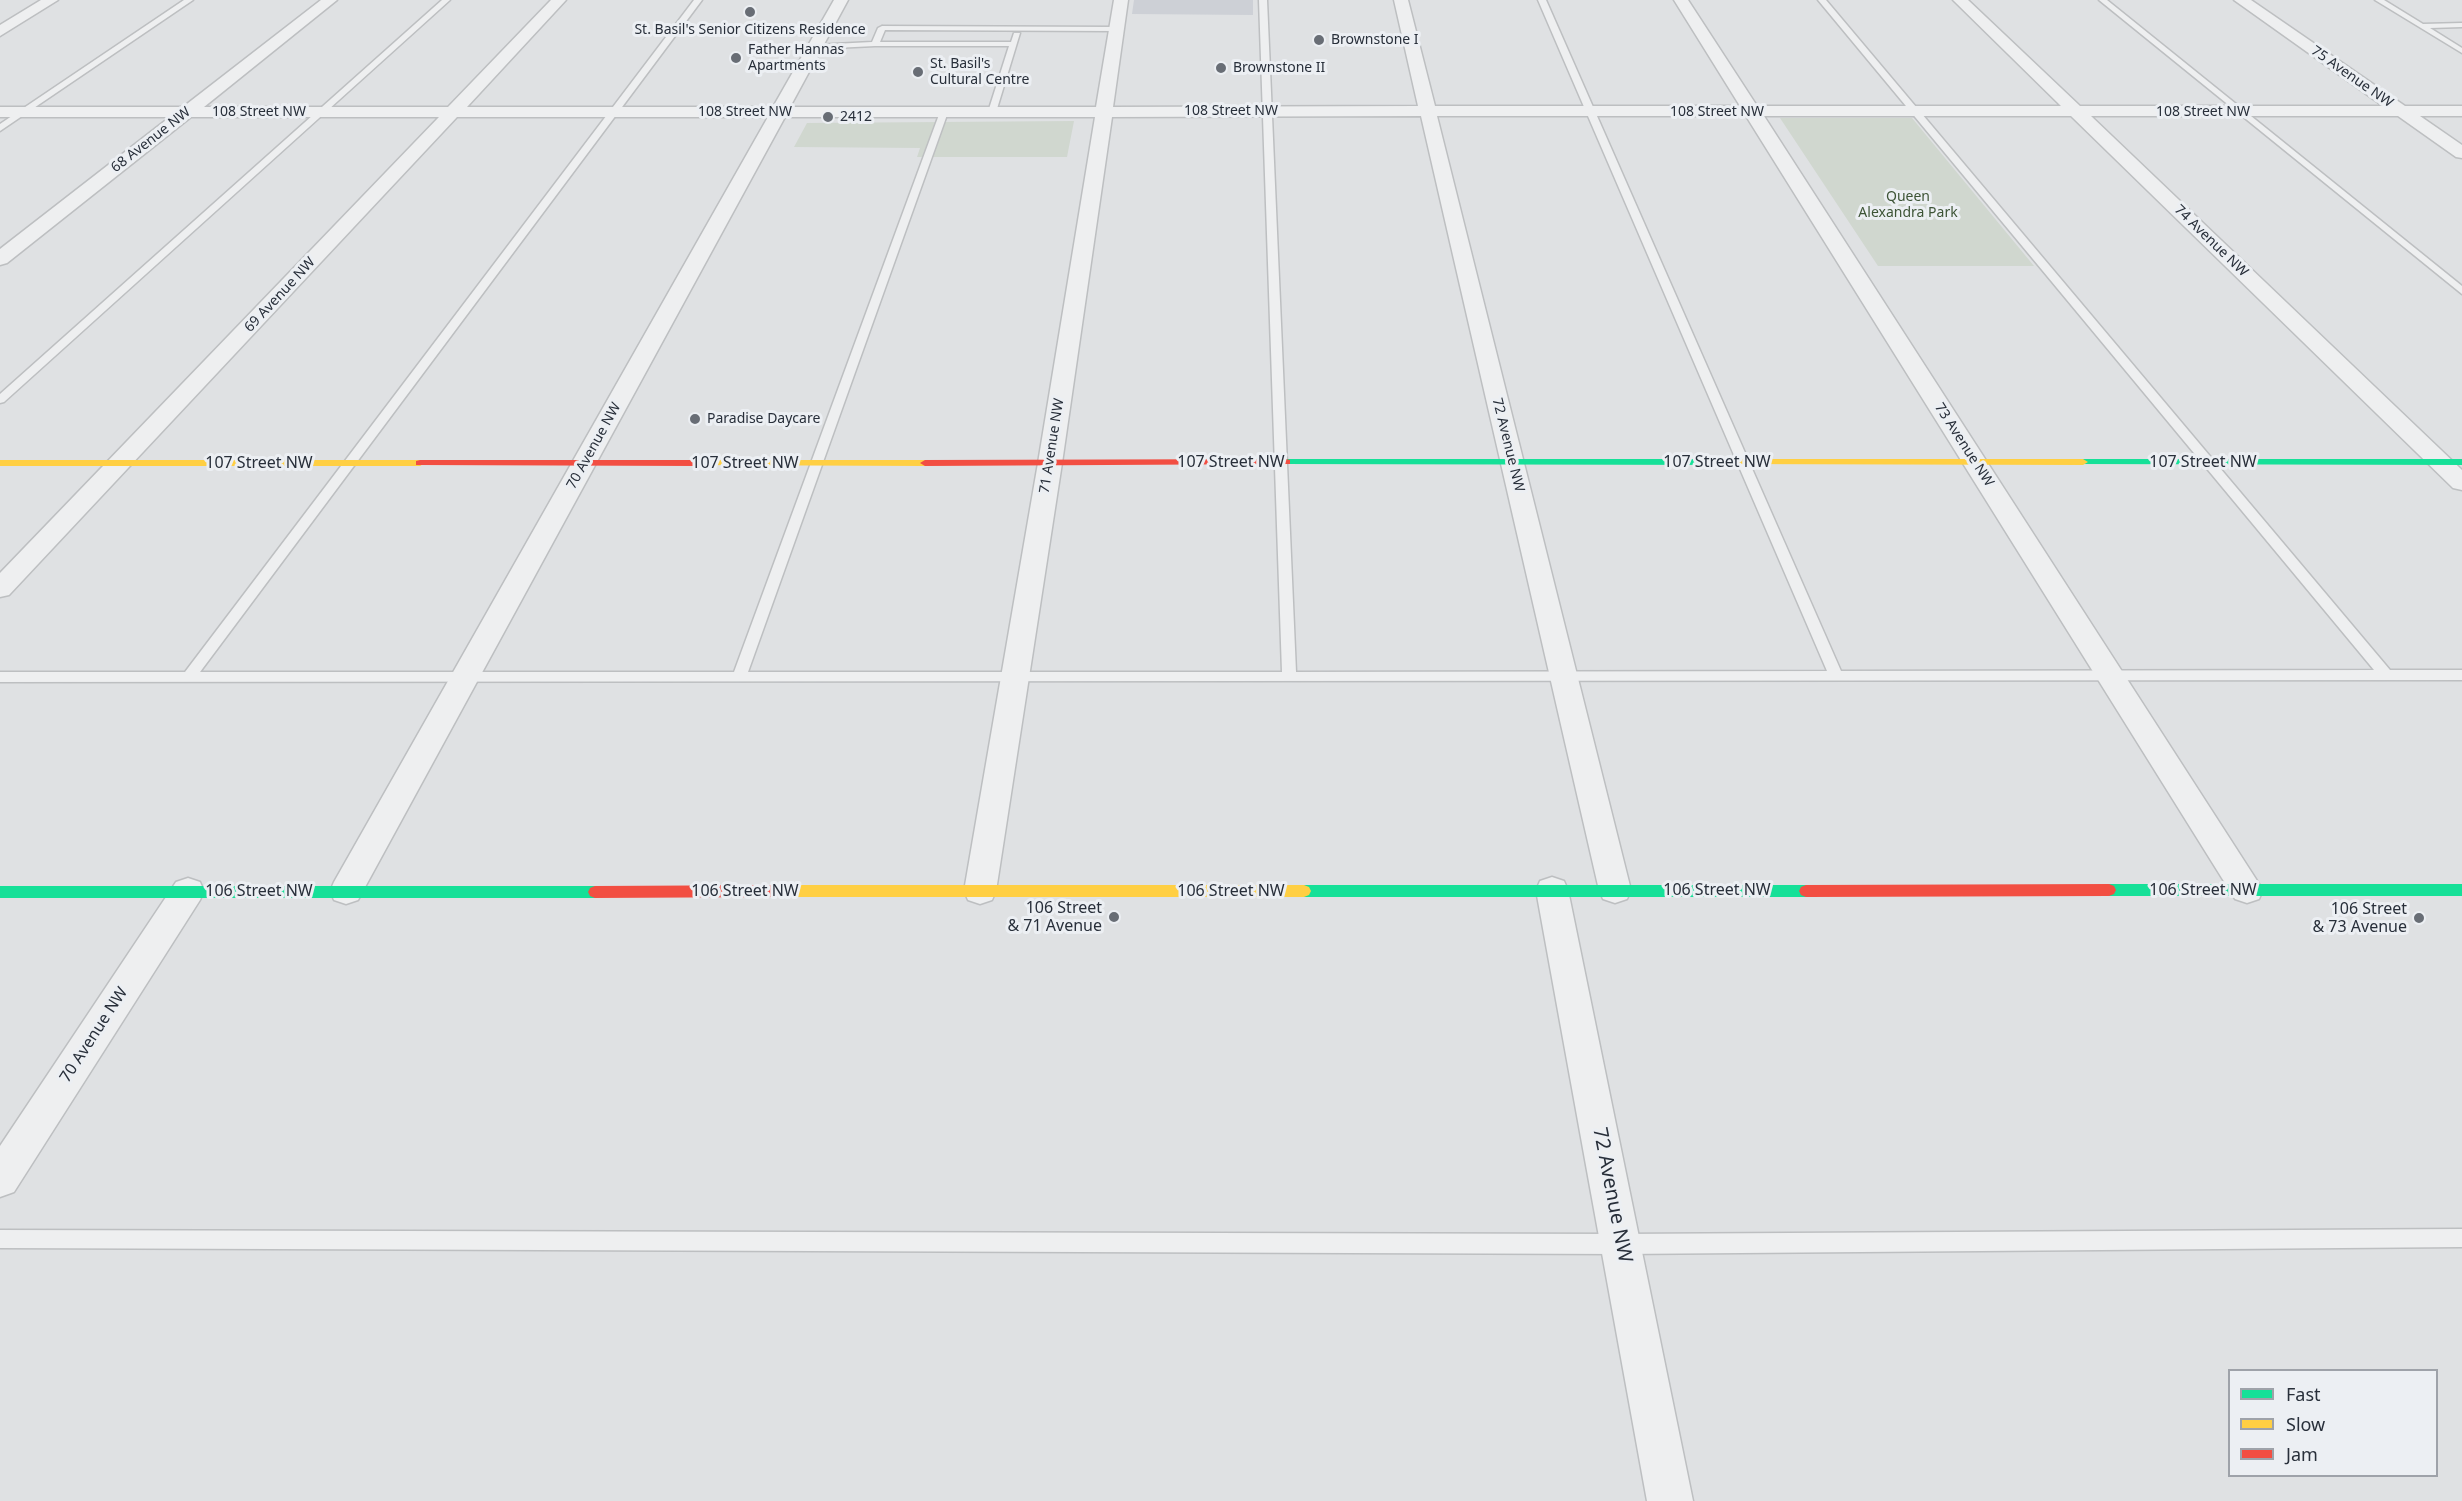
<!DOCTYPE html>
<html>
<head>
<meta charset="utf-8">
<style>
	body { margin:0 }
	#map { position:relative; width:2462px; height:1501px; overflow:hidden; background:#dfe1e3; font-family:"Noto Sans",sans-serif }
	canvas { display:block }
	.legend { position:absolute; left:2228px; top:1369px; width:210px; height:108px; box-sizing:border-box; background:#eceff3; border:2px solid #9ea2a9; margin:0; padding:8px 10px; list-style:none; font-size:18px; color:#282f3a }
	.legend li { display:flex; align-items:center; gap:12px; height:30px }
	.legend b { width:30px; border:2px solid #9ea2a9 }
</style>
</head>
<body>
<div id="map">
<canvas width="2462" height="1501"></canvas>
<ul class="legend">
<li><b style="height:8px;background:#16e098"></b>Fast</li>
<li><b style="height:8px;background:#ffcf43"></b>Slow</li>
<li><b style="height:8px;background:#f24e42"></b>Jam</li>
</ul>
</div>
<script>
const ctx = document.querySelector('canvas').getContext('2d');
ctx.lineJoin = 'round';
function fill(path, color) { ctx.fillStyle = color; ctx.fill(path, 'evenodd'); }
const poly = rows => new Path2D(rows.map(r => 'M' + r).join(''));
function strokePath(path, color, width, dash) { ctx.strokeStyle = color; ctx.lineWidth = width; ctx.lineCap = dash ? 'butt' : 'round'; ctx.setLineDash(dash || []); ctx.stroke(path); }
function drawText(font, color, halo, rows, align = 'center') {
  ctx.font = font + ' "Noto Sans",sans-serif'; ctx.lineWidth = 6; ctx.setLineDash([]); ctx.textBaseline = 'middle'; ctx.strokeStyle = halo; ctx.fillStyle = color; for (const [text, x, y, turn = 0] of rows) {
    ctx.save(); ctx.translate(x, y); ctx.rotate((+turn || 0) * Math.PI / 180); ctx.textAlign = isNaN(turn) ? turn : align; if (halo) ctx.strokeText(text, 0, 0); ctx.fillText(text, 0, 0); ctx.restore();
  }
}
fill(poly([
	[1134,0,1253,0,1253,15,1132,14]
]), '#cdd0d6');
fill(poly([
	[1780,118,1912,118,2034,266,1878,266],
	[1074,121,1067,157,917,157,920,148,794,147,807,123]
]), '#d0d7cf');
const lane = poly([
	[184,0,193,0,0,131,0,124,184,0],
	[442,0,450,0,4,402,0,403,0,394,442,0],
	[694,0,702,0,200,672,734,672,940,112,944,109,948,112,748,672,1282,672,1259,0,1267,0,1296,672,1827,671,1538,0,1546,0,1841,671,2374,670,1818,0,1826,0,2390,670,2462,670,2462,680,0,682,0,672,185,672,694,0],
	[2099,0,2107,0,2462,286,2462,294,2099,0],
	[2375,0,2384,0,2423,24,2462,23,2462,27,2430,28,2462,48,2462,53,2375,0],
	[882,26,1116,27,1120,29,1116,31,885,30,880,42,1011,42,1014,33,1020,33,996,112,992,115,988,112,1009,46,875,46,814,49,810,47,814,45,872,42,878,28,882,26],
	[2462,1229,2462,1247,1621,1254,0,1248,0,1230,1621,1234,2462,1229]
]);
const street = poly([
	[41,0,58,0,0,36,0,25,41,0],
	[321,0,337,0,204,107,448,107,551,0,566,0,467,107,773,107,834,0,848,0,790,107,1096,107,1114,0,1128,0,1113,107,1418,106,1394,0,1408,0,1435,106,1740,106,1674,0,1688,0,1757,106,2061,106,1953,0,1968,0,2080,106,2383,106,2234,0,2251,0,2405,106,2462,106,2462,116,2420,116,2462,145,2462,158,2456,157,2398,116,2091,116,2462,470,2462,490,2453,488,2071,116,1764,116,2263,890,2259,899,2247,903,2235,899,1746,116,1437,116,1631,890,1627,899,1615,903,1603,899,1599,890,1421,116,1112,117,1062,463,996,891,992,900,980,904,968,900,964,891,1038,463,1095,117,785,117,358,900,346,904,334,900,330,891,334,882,768,117,457,117,9,595,0,597,0,573,439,117,191,117,7,263,0,265,0,249,170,117,0,117,0,107,183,107,321,0],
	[1552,877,1564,881,1568,890,1693,1501,1647,1501,1536,890,1540,881,1552,877],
	[188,878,200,882,204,891,200,900,14,1192,0,1197,0,1146,176,882,188,878]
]);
strokePath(lane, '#bdbfc1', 3);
strokePath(street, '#bdbfc1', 3);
fill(lane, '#eeeff0');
fill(street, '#eeeff0');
fill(poly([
	[1286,459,1730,459,1735,462,1730,465,1282,464,1282,460,1286,459],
	[2083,459,2462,459,2462,465,2079,464,2079,460,2083,459],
	[2109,884,2462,884,2462,896,2109,896,2104,894,2102,890,2104,886,2109,884],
	[1304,885,1806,885,1811,887,1813,891,1811,895,1806,897,1304,897,1299,895,1297,891,1299,887,1304,885],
	[0,886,595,886,600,888,602,892,600,896,595,898,0,898,0,886]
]), '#16e098');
fill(poly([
	[1730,459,2083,459,2088,462,2083,465,1726,464,1726,460,1730,459],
	[0,460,420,460,425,463,420,466,0,466,0,460],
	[696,460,925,460,930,463,925,466,692,465,692,461,696,460],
	[786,885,1304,885,1309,887,1311,891,1309,895,1304,897,786,897,781,895,779,891,781,887,786,885]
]), '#ffcf43');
fill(poly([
	[1286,459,1290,460,1290,464,925,466,920,463,925,460,1286,459],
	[420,460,696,460,701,463,696,466,416,465,416,461,420,460],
	[2109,884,2114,886,2116,890,2114,894,2109,896,1806,897,1801,895,1799,891,1801,887,1806,885,2109,884],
	[786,885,791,887,793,891,791,895,786,897,595,898,590,896,588,892,590,888,595,886,786,885]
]), '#f24e42');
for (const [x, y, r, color] of [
	[750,12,6,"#686d75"],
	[1319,40,6,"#686d75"],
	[736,58,6,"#686d75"],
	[1221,68,6,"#686d75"],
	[918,72,6,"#686d75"],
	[828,117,6,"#686d75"],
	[695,419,6,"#686d75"],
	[1114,917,6,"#686d75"],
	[2419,918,6,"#686d75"]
]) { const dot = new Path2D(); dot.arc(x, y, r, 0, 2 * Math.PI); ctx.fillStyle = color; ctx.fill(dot); strokePath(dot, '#eceff3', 2); }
drawText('14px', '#282f3a', '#eceff3', [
	["St. Basil's Senior Citizens Residence",750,30,"center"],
	["Brownstone I",1331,40],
	["Father Hannas",748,50],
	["Apartments",748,66],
	["St. Basil's",930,64],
	["Cultural Centre",930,80],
	["Brownstone II",1233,68],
	["2412",840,117],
	["Paradise Daycare",707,419]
], 'left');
drawText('14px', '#282f3a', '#eceff3', [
	["75 Avenue NW",2352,77,35],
	["108 Street NW",1231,111],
	["108 Street NW",259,112],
	["108 Street NW",745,112],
	["108 Street NW",1717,112],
	["108 Street NW",2203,112],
	["68 Avenue NW",151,140,-38],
	["74 Avenue NW",2211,241,44],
	["69 Avenue NW",280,295,-47],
	["72 Avenue NW",1508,445,76],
	["73 Avenue NW",1964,445,57],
	["70 Avenue NW",594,446,-61],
	["71 Avenue NW",1052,446,-81]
]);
drawText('14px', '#3d5436', '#eceff3', [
	["Queen",1908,197],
	["Alexandra Park",1908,213]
]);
drawText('16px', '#282f3a', '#eceff3', [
	["107 Street NW",1231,462],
	["107 Street NW",1717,462],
	["107 Street NW",2203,462],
	["107 Street NW",259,463],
	["107 Street NW",745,463],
	["106 Street NW",1717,890],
	["106 Street NW",2203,890],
	["106 Street NW",259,891],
	["106 Street NW",745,891],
	["106 Street NW",1231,891],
	["70 Avenue NW",94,1035,-57]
]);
drawText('16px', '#282f3a', '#eceff3', [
	["106 Street",1102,908],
	["& 71 Avenue",1102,926],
	["106 Street",2407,909],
	["& 73 Avenue",2407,927]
], 'right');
drawText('20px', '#282f3a', '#eceff3', [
	["72 Avenue NW",1612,1195,79]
]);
</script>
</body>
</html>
